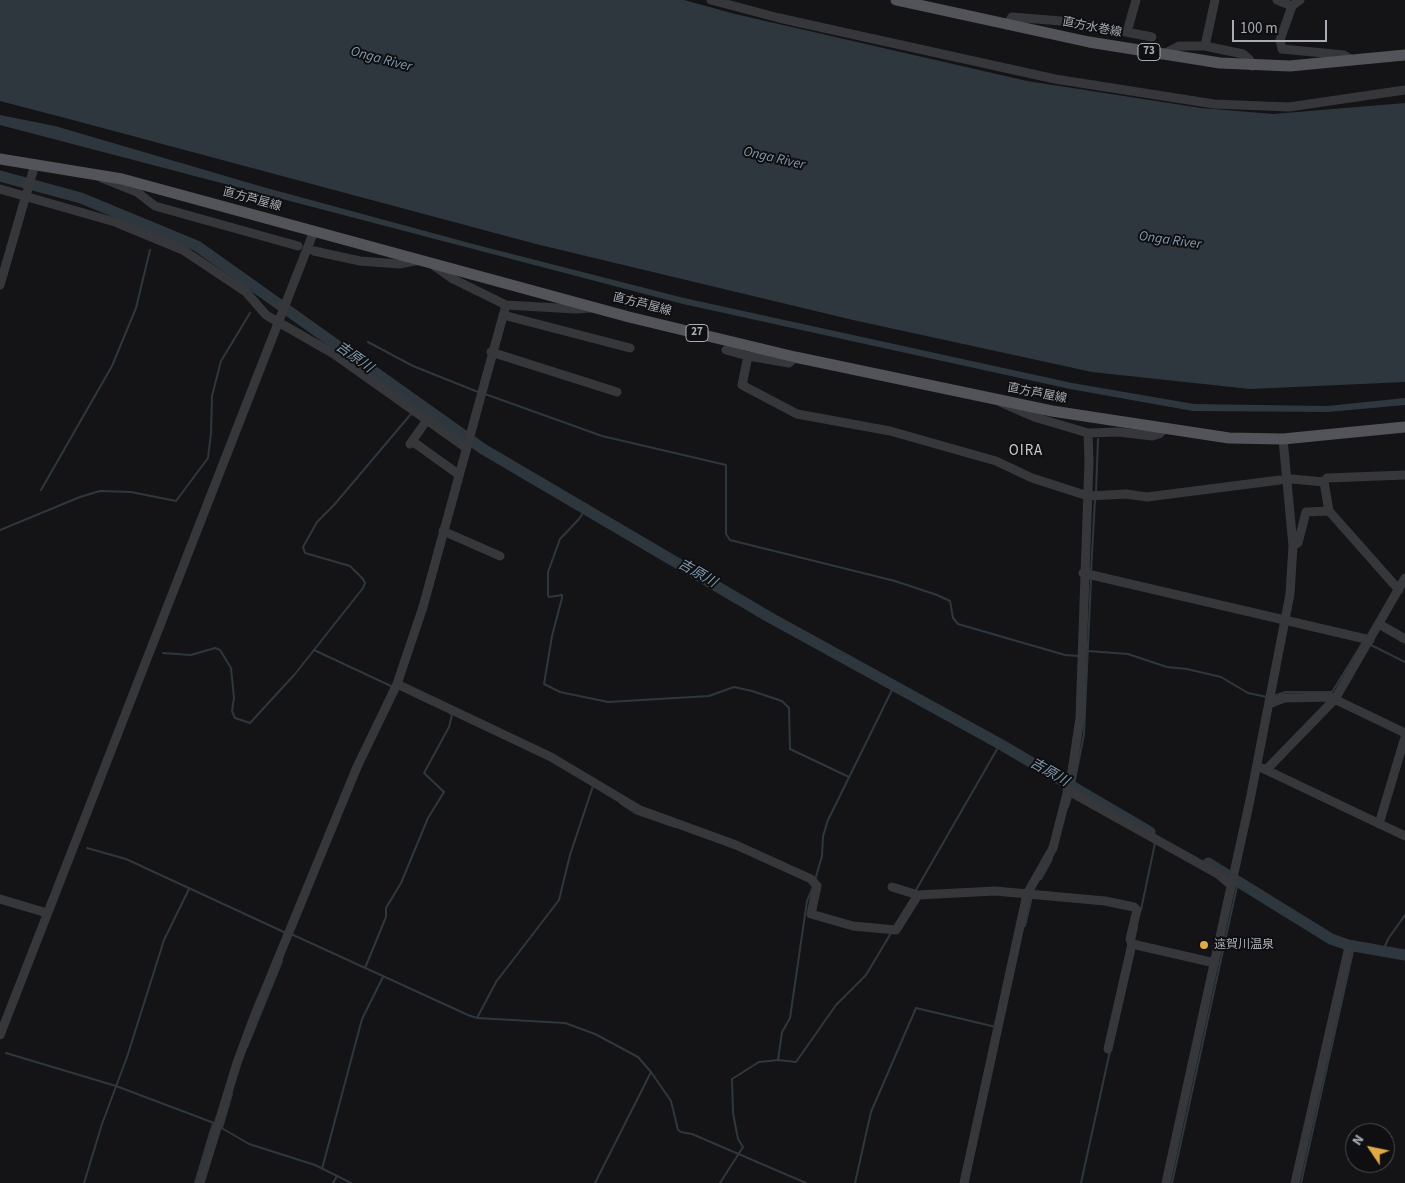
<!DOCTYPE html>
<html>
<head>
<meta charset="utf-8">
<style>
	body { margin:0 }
	#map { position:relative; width:1405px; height:1183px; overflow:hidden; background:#141416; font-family:"Source Sans 3",sans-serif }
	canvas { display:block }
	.north { position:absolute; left:1345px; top:1123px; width:50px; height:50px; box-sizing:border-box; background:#0f0f11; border:1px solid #4c4e53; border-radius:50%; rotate:304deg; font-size:14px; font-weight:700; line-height:20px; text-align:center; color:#a7acb5 }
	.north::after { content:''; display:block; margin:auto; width:18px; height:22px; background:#e2a940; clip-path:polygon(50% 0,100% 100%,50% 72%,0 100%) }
	.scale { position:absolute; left:1232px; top:20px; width:95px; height:22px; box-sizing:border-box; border:2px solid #a7acb5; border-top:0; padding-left:6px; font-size:15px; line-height:18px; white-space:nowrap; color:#a7acb5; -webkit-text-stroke:4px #0f0f11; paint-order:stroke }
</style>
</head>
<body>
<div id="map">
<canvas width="1405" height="1183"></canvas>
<div class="north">N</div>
<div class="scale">100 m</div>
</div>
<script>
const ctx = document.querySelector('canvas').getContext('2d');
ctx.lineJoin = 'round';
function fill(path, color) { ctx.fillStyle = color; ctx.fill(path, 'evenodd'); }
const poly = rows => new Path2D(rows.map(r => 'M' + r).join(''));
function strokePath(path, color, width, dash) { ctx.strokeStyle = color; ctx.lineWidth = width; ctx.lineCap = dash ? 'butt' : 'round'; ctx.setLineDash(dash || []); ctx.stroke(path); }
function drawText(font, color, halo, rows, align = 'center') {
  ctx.font = font + ' "Source Sans 3","Noto Sans JP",sans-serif'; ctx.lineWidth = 4; ctx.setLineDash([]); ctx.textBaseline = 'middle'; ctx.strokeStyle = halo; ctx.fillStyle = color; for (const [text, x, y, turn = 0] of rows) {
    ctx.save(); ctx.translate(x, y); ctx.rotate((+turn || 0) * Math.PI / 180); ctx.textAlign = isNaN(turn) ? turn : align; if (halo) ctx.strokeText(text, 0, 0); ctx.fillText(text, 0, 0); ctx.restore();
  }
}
fill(poly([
	[0,0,684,0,735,14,1027,81,1201,108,1273,114,1405,103,1405,382,1250,389,1092,372,853,320,536,244,69,119,0,101],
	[0,115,55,126,263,187,473,244,684,298,1072,383,1194,404,1327,406,1405,398,1405,405,1328,412,1193,411,1070,389,683,304,0,125]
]), '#2f373e');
strokePath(poly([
	[260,296,262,292],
	[368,342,413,366,478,392],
	[485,394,602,436,726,465,726,534,730,540,895,581,937,595,950,601,953,618,958,624,1065,655,1078,656],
	[41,490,112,366,136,308,150,250],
	[1096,492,1098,439],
	[585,510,579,519,560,539,548,572,548,595,549,597,562,595,562,598,552,636,544,684,560,692,608,702,709,696,734,687,752,691,782,701,789,708,790,749,849,777],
	[0,530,80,497,100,491,131,492,176,501,208,458,211,433,212,396,221,361,250,313],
	[1091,571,1095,499],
	[1369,644,1405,662],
	[314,650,393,687],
	[1088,651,1128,654,1167,667,1187,669,1221,677,1248,693,1267,697],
	[163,653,191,655,215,648,220,650,231,668,234,698,232,711,235,718,250,723,295,674,363,588,365,583,363,579,350,566,305,553,303,547,317,522,334,505,411,414],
	[1274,696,1285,692,1332,692,1363,642],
	[1073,790,1084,734,1091,579],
	[620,803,635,813,675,827],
	[1068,807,1071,797],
	[87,848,126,859,286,933],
	[1041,879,1052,859],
	[815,880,822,856,823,836,828,820,894,686],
	[916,890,1000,744],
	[1141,910,1155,843],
	[1025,926,1032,896],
	[291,934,468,1015,477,1018,565,1023,595,1034,638,1057,651,1072,671,1101,678,1130,681,1132,692,1134,806,1183],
	[1134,941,1137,927],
	[1383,951,1388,939,1405,915],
	[365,968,386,917,386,908,401,883,428,818,444,792,424,773,449,727,452,715,450,713],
	[477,1018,496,982,559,900,570,855,593,786],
	[247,1047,282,961],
	[6,1053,116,1086,214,1123],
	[778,1060,796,1062,836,1005,866,975,891,933],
	[220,1127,249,1144,315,1165,351,1183],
	[222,1128,232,1094],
	[322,1169,362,1019,383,977],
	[84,1183,102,1124,127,1057,164,940,189,889],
	[195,1183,213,1123],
	[333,1183,337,1176],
	[595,1183,651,1072],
	[720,1183,743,1147,738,1139,733,1113,732,1079,759,1062,778,1060,782,1032,790,1018,807,901,813,887],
	[855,1183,871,1112,916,1008,996,1027],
	[1081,1183,1110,1051],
	[1172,1183,1238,882],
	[1301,1183,1354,947]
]), '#2f373e', 2);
strokePath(poly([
	[0,176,81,198,197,246,483,449,769,617,1000,744,1150,832],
	[1208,863,1331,939,1348,945,1405,955]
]), '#2f373e', 11);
strokePath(poly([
	[711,0,779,18,1055,79,1214,104,1289,107,1405,90],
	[1277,0,1292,6],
	[1300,0,1292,6,1280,40,1282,49,1344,55,1352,60],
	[1007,25,1012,17,1073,22,1152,37],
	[1127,32,1136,0],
	[1205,46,1215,0],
	[1162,55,1179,46,1205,46,1243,54,1249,59,1252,66],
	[102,178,137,192,155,206,298,246],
	[0,189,115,222,183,250,246,292,266,315,334,354,465,447],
	[314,251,360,261,399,264,420,260],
	[0,285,35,164],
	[506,305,576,309,590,308],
	[503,315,630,348],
	[726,350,748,356,789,363,795,357],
	[491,352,617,392],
	[748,356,742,385,797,414,890,431,996,461,1032,478,1088,496,1126,494,1147,497,1280,480],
	[1088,433,1119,432,1152,436,1159,434,1163,430],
	[412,441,458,474],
	[410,444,427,420],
	[1292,479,1324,482,1327,478,1405,475],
	[1324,482,1329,511,1399,590],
	[443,531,500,556],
	[1293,546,1298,543,1306,512,1329,511],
	[1083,573,1370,640],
	[1379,624,1405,639],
	[397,684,551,757,640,810,736,845,811,879,817,886,811,914,853,926,896,930,918,895],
	[1269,704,1284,698,1330,697,1405,733],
	[1262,768,1405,836],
	[1267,769,1335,699,1405,578],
	[1067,790,1218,874,1231,885],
	[1379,824,1405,737],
	[892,887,918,895,995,891,1105,901,1134,907,1137,910,1130,939,1132,944,1108,1049],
	[0,899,47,913],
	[1132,944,1215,963],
	[0,1035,314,231],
	[200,1183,237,1063,254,1017,357,767,397,684,423,607,506,305,453,279,433,265],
	[964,1183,1027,894,1053,848,1071,778,1080,718,1089,461,1088,433,1034,417,1002,403],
	[1166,1183,1250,800,1290,594,1293,546,1283,439],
	[1295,1183,1348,951]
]), '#36373b', 9);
strokePath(poly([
	[896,0,1089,42,1220,63,1290,66,1405,55],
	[0,159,122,179,629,317,795,357,1052,411,1229,438,1283,439,1405,427]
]), '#525459', 11);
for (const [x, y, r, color] of [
	[1204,945,5,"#e2a940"]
]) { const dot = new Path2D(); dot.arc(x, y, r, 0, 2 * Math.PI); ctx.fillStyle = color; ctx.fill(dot); strokePath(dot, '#0f0f11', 2); }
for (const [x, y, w] of [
	[1149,52,22],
	[697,333,22]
]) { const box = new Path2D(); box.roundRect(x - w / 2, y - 8.5, w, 17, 4); ctx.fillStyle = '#0f0f11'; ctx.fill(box); strokePath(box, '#a7acb5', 1); }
drawText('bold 11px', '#a7acb5', null, [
	["73",1149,52],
	["27",697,333]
]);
drawText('12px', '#a7acb5', '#0f0f11', [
	["直方水巻線",1092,28,11],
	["直方芦屋線",252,200,15],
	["直方芦屋線",642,305,14],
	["直方芦屋線",1037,394,11]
]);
drawText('12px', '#a7acb5', '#0f0f11', [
	["遠賀川温泉",1214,945]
], 'left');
drawText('italic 14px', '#819aad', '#0f0f11', [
	["Onga River",381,60,15],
	["Onga River",774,159,13],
	["Onga River",1170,241,8],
	["吉原川",354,358,36],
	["吉原川",697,574,30],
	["吉原川",1049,773,30]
]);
ctx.letterSpacing = '1px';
drawText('15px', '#c8cbd1', '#0f0f11', [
	["OIRA",1026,452]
]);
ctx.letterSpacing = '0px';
</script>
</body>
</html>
